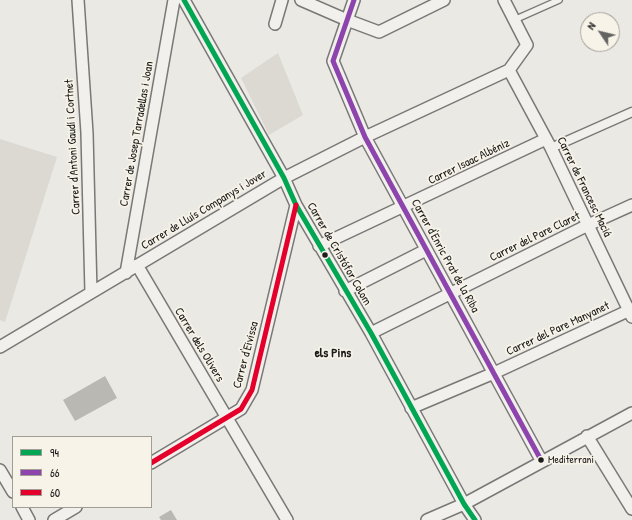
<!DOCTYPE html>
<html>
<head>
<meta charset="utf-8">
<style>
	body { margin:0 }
	#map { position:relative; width:632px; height:520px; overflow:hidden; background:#eae9e4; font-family:"Patrick Hand",sans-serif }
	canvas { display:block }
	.legend { position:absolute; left:12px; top:436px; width:140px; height:72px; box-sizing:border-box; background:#f7f3e8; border:1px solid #9f9d96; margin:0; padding:5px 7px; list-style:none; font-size:12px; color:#1c1c1c }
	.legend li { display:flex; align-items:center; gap:8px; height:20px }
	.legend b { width:20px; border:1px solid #9f9d96 }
	.north { position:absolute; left:580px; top:12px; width:40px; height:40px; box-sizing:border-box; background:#f7f3e8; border:1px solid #9f9d96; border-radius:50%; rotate:305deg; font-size:11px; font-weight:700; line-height:16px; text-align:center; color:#1c1c1c }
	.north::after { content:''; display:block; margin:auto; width:14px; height:18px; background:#646462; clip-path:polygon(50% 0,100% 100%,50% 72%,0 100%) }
</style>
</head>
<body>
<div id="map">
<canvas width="632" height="520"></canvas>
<ul class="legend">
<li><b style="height:5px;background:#00a651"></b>94</li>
<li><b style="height:5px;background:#8e44ad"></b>66</li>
<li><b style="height:5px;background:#e4002b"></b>60</li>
</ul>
<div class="north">N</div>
</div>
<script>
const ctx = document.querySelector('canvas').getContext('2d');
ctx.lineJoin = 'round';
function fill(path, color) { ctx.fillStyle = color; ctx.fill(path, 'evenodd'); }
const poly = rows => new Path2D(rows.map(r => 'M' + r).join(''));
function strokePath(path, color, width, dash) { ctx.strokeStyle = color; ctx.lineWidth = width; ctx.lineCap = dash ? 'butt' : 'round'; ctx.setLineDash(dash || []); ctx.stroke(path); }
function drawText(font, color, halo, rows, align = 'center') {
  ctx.font = font + ' "Patrick Hand",sans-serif'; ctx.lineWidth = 3.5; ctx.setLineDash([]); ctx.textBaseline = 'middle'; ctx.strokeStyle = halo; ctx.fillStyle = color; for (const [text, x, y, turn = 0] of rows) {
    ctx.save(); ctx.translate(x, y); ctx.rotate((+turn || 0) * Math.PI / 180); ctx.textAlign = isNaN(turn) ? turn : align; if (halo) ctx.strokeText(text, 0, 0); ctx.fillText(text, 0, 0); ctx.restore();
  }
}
fill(poly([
	[278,53,303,115,269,135,241,78],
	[0,139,57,157,5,322,0,320]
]), '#dbd9d2');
fill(poly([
	[105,376,117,398,75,421,63,400],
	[171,510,177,520,161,520,159,517]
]), '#bab8b2');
const service = poly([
	[514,20,559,0]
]);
const pedestrian = poly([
	[551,148,632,112]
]);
const minor = poly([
	[78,0,87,133,91,293],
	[184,0,284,178,296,205,371,333,464,504,475,520],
	[301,0,347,20,379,32,444,0],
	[354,0,333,61,365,137,541,460],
	[275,24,282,0],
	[509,70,551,148,632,317],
	[319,246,546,139],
	[137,265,287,520],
	[126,273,174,0],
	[345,291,426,250],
	[371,333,588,225,632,205],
	[0,347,284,178,365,137,509,70,527,45,504,0],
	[411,408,494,373,632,309],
	[587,436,632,509],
	[151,463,241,409,252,390,296,205],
	[0,470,13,492],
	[22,507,29,520],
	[54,520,76,507],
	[427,520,464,504,632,413]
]);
strokePath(service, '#797876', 8);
strokePath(pedestrian, '#797876', 11);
strokePath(minor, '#797876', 14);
strokePath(service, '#f1f0ec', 5.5);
strokePath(pedestrian, '#f1f0ec', 8);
strokePath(minor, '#f1f0ec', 11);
strokePath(poly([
	[184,0,284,178,296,205,371,333,464,504,475,520]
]), '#00a651', 5);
strokePath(poly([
	[354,0,333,61,365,137,541,460]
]), '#8e44ad', 5);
strokePath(poly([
	[151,463,241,409,252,390,296,205]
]), '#e4002b', 5);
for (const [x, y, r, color] of [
	[325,255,3.5,"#1c1c1c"],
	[541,460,3.5,"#1c1c1c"]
]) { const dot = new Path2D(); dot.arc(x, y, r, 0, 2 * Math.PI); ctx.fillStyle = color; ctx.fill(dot); strokePath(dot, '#f7f3e8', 1.5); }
drawText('11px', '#1c1c1c', '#f7f3e8', [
	["Mediterrani",548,460]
], 'left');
drawText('12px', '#1c1c1c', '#f7f3e8', [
	["Carrer de Josep Tarradellas i Joan",137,134,-80],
	["Carrer d'Antoni Gaudí i Cortnet",73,147,-93],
	["Carrer Isaac Albéniz",469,162,-26],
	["Carrer de Francesc Maciá",584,187,64],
	["Carrer de Lluís Companys i Jover",204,210,-31],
	["Carrer del Pare Claret",535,237,-26],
	["Carrer de Cristófor Colom",339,254,60],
	["Carrer d'Enric Prat de la Riba",445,256,61],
	["Carrer del Pare Manyanet",558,329,-25],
	["Carrer dels Olivers",199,345,59],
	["Carrer d'Eivissa",246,355,-75]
]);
drawText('bold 13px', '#1c1c1c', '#f7f3e8', [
	["els Pins",333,354]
]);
</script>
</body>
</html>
